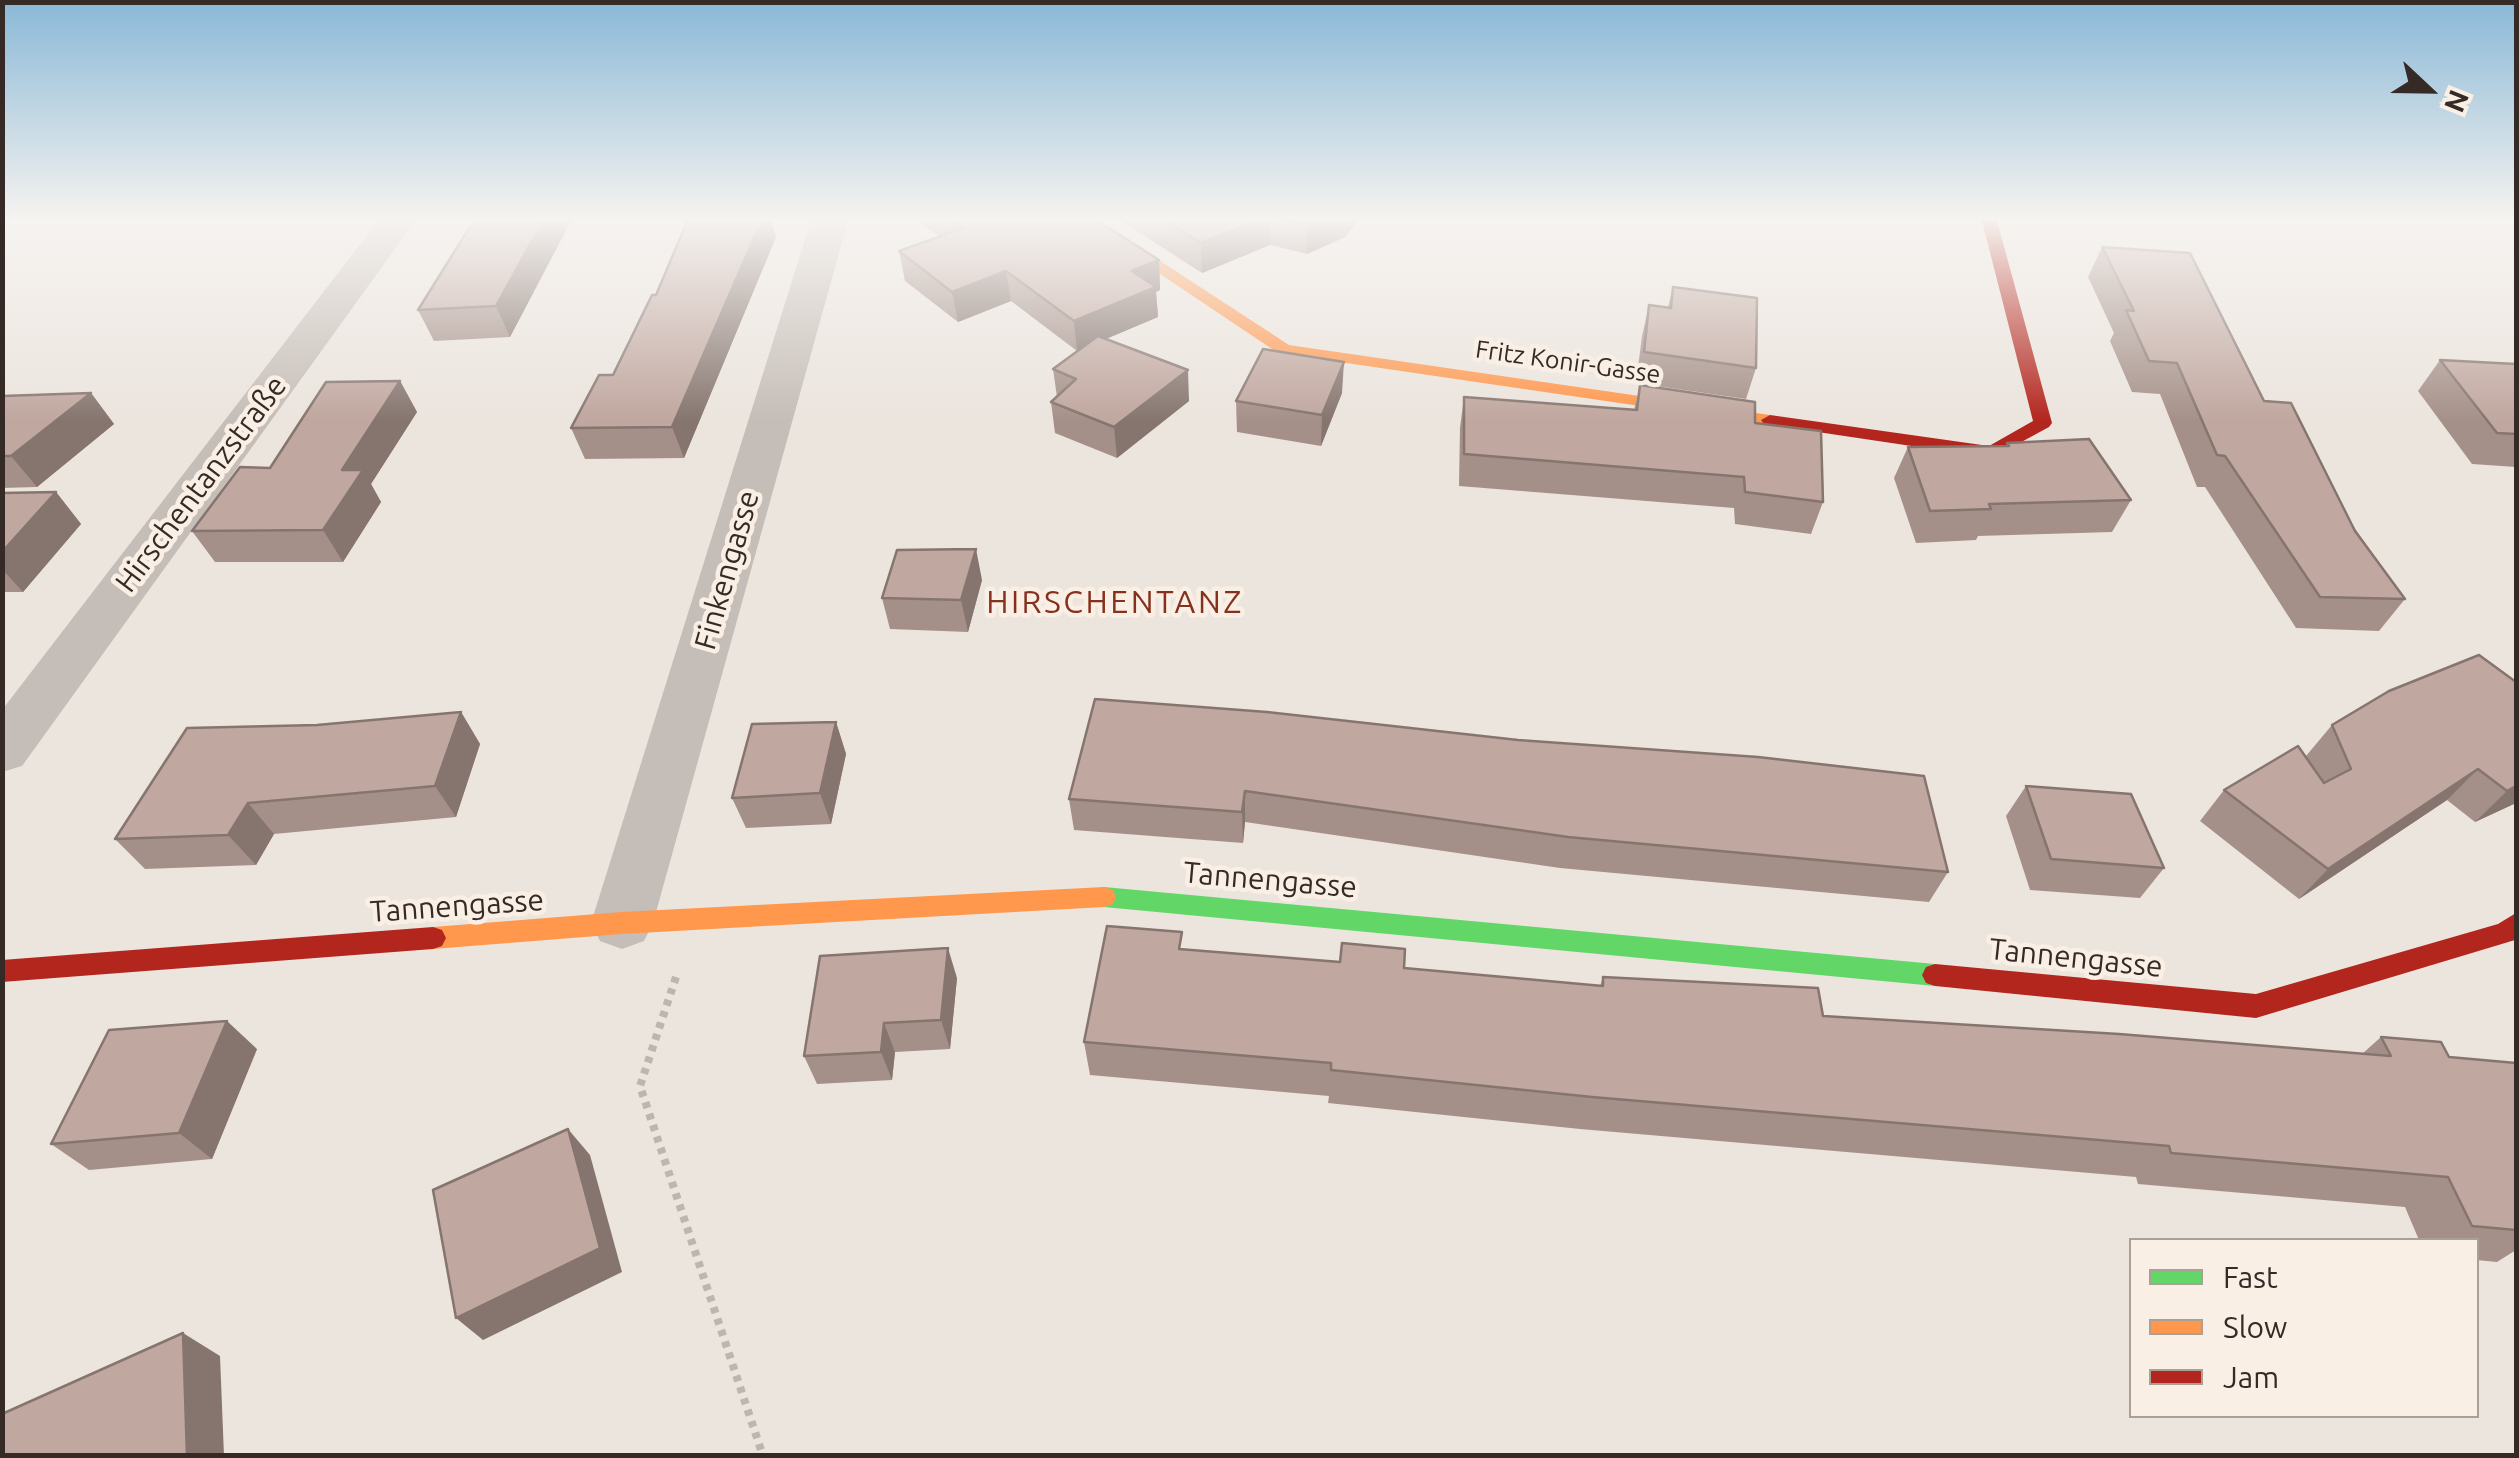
<!DOCTYPE html>
<html>
<head>
<meta charset="utf-8">
<style>
	body { margin:0 }
	#map { position:relative; width:2519px; height:1458px; overflow:hidden; background:#ece5de; font-family:Ubuntu,sans-serif }
	canvas { display:block }
	.frame { position:absolute; inset:0; border:5px solid #352a26; pointer-events:none }
	.legend { position:absolute; left:2129px; top:1238px; width:350px; height:180px; box-sizing:border-box; background:#f9efe4; border:2px solid #aba098; margin:0; padding:12px 18px; list-style:none; font-size:30px; color:#352a26 }
	.legend li { display:flex; align-items:center; gap:20px; height:50px }
	.legend b { width:50px; border:2px solid #aba098 }
	.north { position:absolute; left:2379px; top:40px; width:100px; height:100px; -webkit-text-stroke:8px #f9efe4; paint-order:stroke; rotate:112deg; font-size:28px; font-weight:700; line-height:40px; text-align:center; color:#352a26 }
	.north::after { content:''; display:block; margin:auto; width:35px; height:45px; background:#352a26; clip-path:polygon(50% 0,100% 100%,50% 72%,0 100%) }
</style>
</head>
<body>
<div id="map">
<canvas width="2519" height="1458"></canvas>
<div class="frame"></div>
<ul class="legend">
<li><b style="height:12px;background:#63d668"></b>Fast</li>
<li><b style="height:12px;background:#ff974d"></b>Slow</li>
<li><b style="height:12px;background:#b3261e"></b>Jam</li>
</ul>
<div class="north">N</div>
</div>
<script>
const ctx = document.querySelector('canvas').getContext('2d');
ctx.lineJoin = 'round';
const poly = rows => new Path2D(rows.map(r => 'M' + r).join(''));
function strokePath(path, color, width, dash) { ctx.strokeStyle = color; ctx.lineWidth = width; ctx.lineCap = dash ? 'butt' : 'round'; ctx.setLineDash(dash || []); ctx.stroke(path); }
function fill(path, color) { ctx.fillStyle = color; ctx.fill(path, 'evenodd'); }
function drawText(font, color, halo, rows, align = 'center') {
  ctx.font = font + ' Ubuntu,sans-serif'; ctx.lineWidth = 9; ctx.setLineDash([]); ctx.textBaseline = 'middle'; ctx.strokeStyle = halo; ctx.fillStyle = color; for (const [text, x, y, turn = 0] of rows) {
    ctx.save(); ctx.translate(x, y); ctx.rotate((+turn || 0) * Math.PI / 180); ctx.textAlign = isNaN(turn) ? turn : align; if (halo) ctx.strokeText(text, 0, 0); ctx.fillText(text, 0, 0); ctx.restore();
  }
}
strokePath(poly([
	[676,977,640,1086,763,1456]
]), '#bdb5b0', 8, [6, 6]);
fill(poly([
	[381,217,418,217,22,766,2,772,2,710,381,217],
	[812,217,849,217,653,923,644,941,622,949,600,941,591,923,812,217]
]), '#c5bdb7');
fill(poly([
	[1104,887,1935,964,1944,967,1948,975,1944,983,1935,986,1104,907,1095,904,1092,897,1095,890,1104,887]
]), '#63d668');
fill(poly([
	[1075,217,1093,217,1289,345,1770,415,1779,420,1770,425,1278,353,1075,217],
	[1104,887,1113,890,1116,897,1113,904,1104,907,622,934,433,949,424,946,420,938,424,930,433,927,622,912,1104,887]
]), '#ff974d');
fill(poly([
	[1981,217,1996,217,2052,423,2049,427,1992,458,1764,424,1761,420,1770,415,1989,446,2033,421,1981,217],
	[2516,913,2515,940,2256,1018,1935,986,1926,983,1922,975,1926,967,1935,964,2256,994,2498,924,2516,913],
	[433,927,442,930,446,938,442,946,433,949,2,982,2,960,433,927]
]), '#b3261e');
fill(poly([
	[476,217,573,217,510,337,434,341,418,310],
	[918,217,1092,217,1159,260,1160,290,1156,292,1158,317,1106,339,1189,401,1117,458,1055,433,1051,402,1057,397,1053,369,1077,351,1011,301,958,322,905,281,899,251,940,236,919,223],
	[1115,217,1361,217,1345,237,1307,254,1270,245,1202,273],
	[776,237,684,458,585,459,571,428,613,375,656,295],
	[2102,247,2264,401,2405,599,2379,631,2296,628,2205,487,2197,487,2160,394,2132,392,2110,341,2114,333,2088,277],
	[1673,287,1756,368,1746,399,1636,383,1642,336,1649,305,1668,307],
	[2440,360,2516,364,2516,467,2472,464,2418,391],
	[400,381,417,412,371,484,381,502,343,562,215,562,192,531,270,468],
	[1640,385,1755,423,1823,502,1811,534,1735,524,1734,508,1459,486,1460,428,1464,397,1634,410],
	[91,393,114,424,37,487,2,488,2,396],
	[1342,393,1321,446,1237,432,1236,401],
	[2007,443,2131,500,2112,532,1978,536,1976,540,1916,543,1894,478,1908,447,2006,446],
	[56,492,81,524,23,592,2,592,2,493],
	[982,580,968,632,890,629,882,598],
	[2479,655,2516,803,2475,822,2447,800,2299,899,2200,821,2224,790,2306,756,2332,725],
	[1095,699,1948,872,1929,902,1560,868,1245,822,1243,843,1074,830,1069,799],
	[461,712,480,744,456,817,274,834,256,865,145,869,115,839,317,725],
	[836,722,846,754,831,824,746,828,732,798],
	[2026,786,2164,868,2140,898,2030,890,2006,816],
	[1183,950,1600,986,1603,977,1823,1016,2362,1054,2381,1037,2449,1057,2516,1063,2516,1250,2497,1262,2476,1260,2476,1240,2419,1240,2405,1207,2138,1184,2136,1177,1580,1129,1328,1103,1329,1096,1090,1075,1084,1042],
	[957,978,950,1049,895,1052,892,1080,817,1084,804,1056],
	[257,1049,212,1159,89,1170,51,1144]
]), '#a59089');
fill(poly([
	[545,217,573,217,510,337,496,306],
	[763,217,770,217,776,237,684,458,672,427],
	[1266,217,1270,217,1270,245,1202,273,1201,243],
	[1324,217,1361,217,1345,237,1307,254,1307,224],
	[1159,260,1160,290,1156,292,1158,317,1077,351,1074,321,1132,271],
	[1006,271,1011,301,958,322,952,292],
	[1344,362,1342,393,1321,446,1322,415],
	[1188,370,1189,401,1117,458,1114,427],
	[400,381,417,412,371,484,381,502,343,562,323,530,342,470],
	[91,393,114,424,37,487,11,456],
	[56,492,81,524,23,592,2,569,2,552],
	[976,549,982,580,968,632,961,600],
	[461,712,480,744,456,817,435,786],
	[836,722,846,754,831,824,820,793],
	[2478,769,2447,800,2299,899,2328,869],
	[2516,786,2516,803,2475,822,2507,791],
	[1245,791,1245,822,1243,843,1242,812],
	[248,803,274,834,256,865,228,835],
	[948,948,957,978,950,1049,941,1020],
	[227,1021,257,1049,212,1159,179,1133],
	[884,1023,895,1052,892,1080,881,1052],
	[568,1129,590,1155,622,1272,483,1340,456,1318],
	[183,1333,220,1356,224,1456,187,1456]
]), '#86756f');
const building = poly([
	[476,217,545,217,496,306,418,310,476,217],
	[689,217,763,217,672,427,571,428,599,375,613,375,652,295,656,295,689,217],
	[951,217,1092,217,1159,260,1132,271,1156,287,1074,321,1006,271,952,292,899,251,966,227,951,217],
	[1160,217,1266,217,1201,243,1160,217],
	[1276,217,1324,217,1307,224,1276,217],
	[2102,247,2190,253,2264,401,2291,403,2355,531,2405,599,2320,597,2225,456,2217,455,2177,363,2149,361,2126,310,2134,311,2102,247],
	[1673,287,1757,298,1756,368,1644,352,1649,305,1671,308,1673,287],
	[1098,336,1188,370,1114,427,1051,402,1076,379,1053,369,1098,336],
	[1263,349,1344,362,1322,415,1236,401,1263,349],
	[2440,360,2516,364,2516,434,2497,433,2440,360],
	[400,381,342,470,363,470,323,530,192,531,240,467,270,468,326,382,400,381],
	[1640,385,1755,402,1755,423,1821,431,1823,502,1745,492,1744,477,1464,454,1464,397,1637,410,1640,385],
	[91,393,11,456,2,456,2,396,91,393],
	[2089,439,2131,500,1989,504,1991,509,1930,511,1908,447,2009,446,2007,443,2089,439],
	[56,492,2,552,2,493,56,492],
	[976,549,961,600,882,598,897,550,976,549],
	[2479,655,2516,682,2516,786,2507,791,2478,769,2328,869,2224,790,2298,746,2324,783,2351,769,2332,725,2389,691,2479,655],
	[1095,699,1267,712,1518,740,1758,757,1924,776,1948,872,1568,837,1245,791,1242,812,1069,799,1095,699],
	[461,712,435,786,248,803,228,835,115,839,187,728,317,725,461,712],
	[836,722,820,793,732,798,752,724,836,722],
	[2026,786,2131,794,2164,868,2051,859,2026,786],
	[1107,926,1182,932,1179,949,1340,962,1342,943,1405,949,1404,968,1603,986,1603,977,1818,988,1823,1016,2119,1034,2391,1056,2381,1037,2441,1042,2449,1057,2516,1063,2516,1230,2472,1226,2448,1177,2171,1153,2169,1146,1592,1097,1331,1070,1331,1063,1084,1042,1107,926],
	[948,948,941,1020,884,1023,881,1052,804,1056,820,956,948,948],
	[227,1021,179,1133,51,1144,109,1030,227,1021],
	[568,1129,600,1248,456,1318,433,1190,568,1129],
	[183,1333,187,1456,2,1456,2,1414,183,1333]
]);
fill(building, '#c0a79f');
strokePath(building, '#86756f', 2.5);
const sky = ctx.createLinearGradient(0, 0, 0, 421);
sky.addColorStop(0, '#89b8d7');
sky.addColorStop(0.52, '#f6f3f0');
sky.addColorStop(1, '#f6f3f000');
ctx.fillStyle = sky;
ctx.fillRect(0, 0, 2519, 421);
drawText('25px', '#352a26', '#f9efe4', [
	["Fritz Konir-Gasse",1568,362,8]
]);
drawText('30px', '#352a26', '#f9efe4', [
	["Hirschentanzstraße",201,484,-53],
	["Finkengasse",727,570,-74],
	["Tannengasse",1270,880,5],
	["Tannengasse",457,906,-4],
	["Tannengasse",2076,958,6]
]);
ctx.letterSpacing = '2.5px';
drawText('32px', '#86311d', '#f9efe4', [
	["HIRSCHENTANZ",1115,602]
]);
ctx.letterSpacing = '0px';
</script>
</body>
</html>
